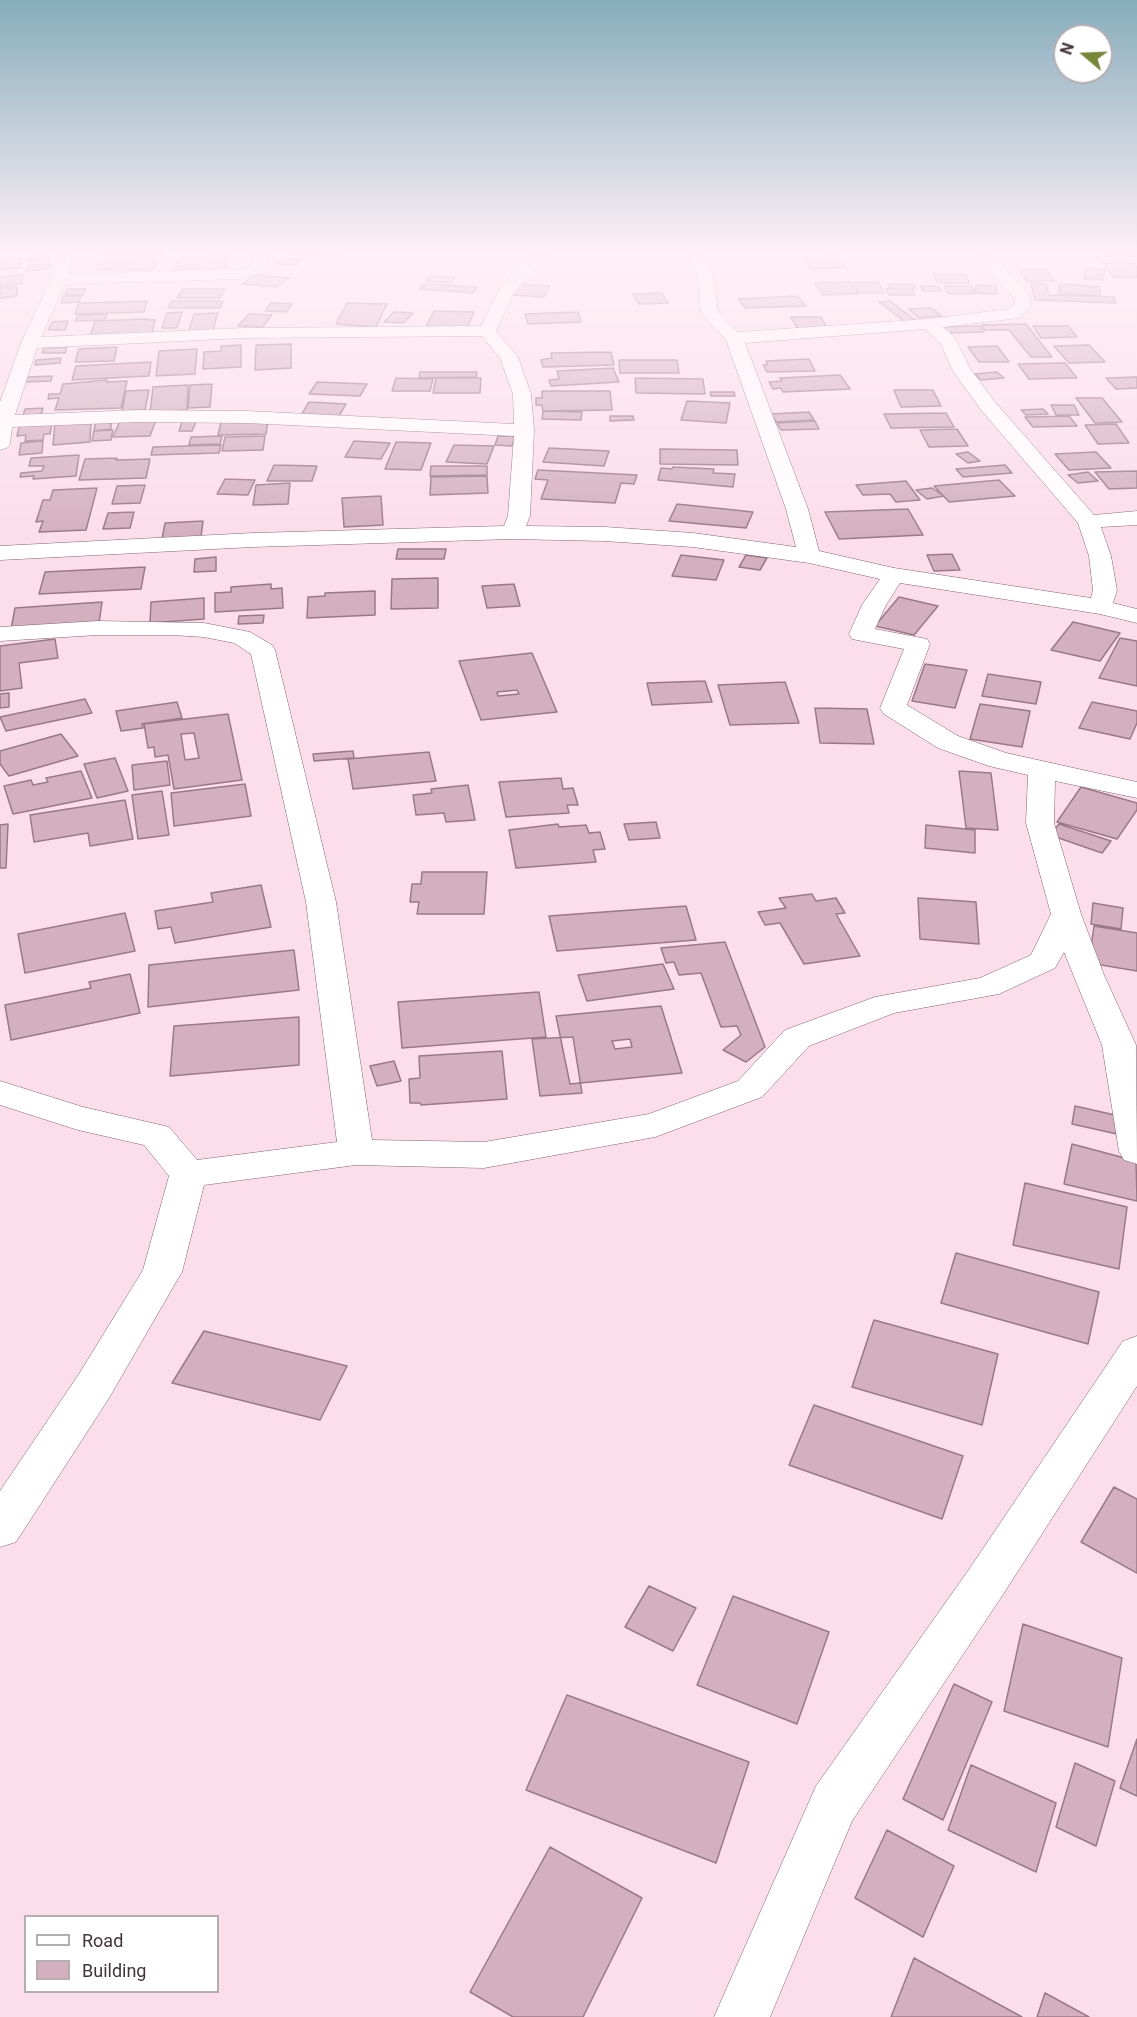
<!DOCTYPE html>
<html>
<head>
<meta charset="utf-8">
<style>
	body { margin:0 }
	#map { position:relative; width:1137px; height:2017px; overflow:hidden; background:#fcdeea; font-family:Roboto,sans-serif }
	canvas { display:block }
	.legend { position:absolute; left:24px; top:1915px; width:195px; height:78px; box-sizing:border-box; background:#fff; border:2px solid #b4aeb0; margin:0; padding:8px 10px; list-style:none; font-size:18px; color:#43343a }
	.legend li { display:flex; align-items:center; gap:12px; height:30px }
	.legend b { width:30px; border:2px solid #b4aeb0 }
	.north { position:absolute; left:1053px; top:24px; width:60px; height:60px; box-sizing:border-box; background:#fff; border:2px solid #b4aeb0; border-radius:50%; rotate:289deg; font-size:16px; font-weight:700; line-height:24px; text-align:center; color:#43343a }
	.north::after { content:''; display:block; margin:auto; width:21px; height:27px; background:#768838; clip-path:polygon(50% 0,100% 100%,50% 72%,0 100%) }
</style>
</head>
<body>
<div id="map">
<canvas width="1137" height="2017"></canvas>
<ul class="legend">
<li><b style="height:8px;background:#fff"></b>Road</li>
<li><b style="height:16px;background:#d4b0bf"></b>Building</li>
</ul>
<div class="north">N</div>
</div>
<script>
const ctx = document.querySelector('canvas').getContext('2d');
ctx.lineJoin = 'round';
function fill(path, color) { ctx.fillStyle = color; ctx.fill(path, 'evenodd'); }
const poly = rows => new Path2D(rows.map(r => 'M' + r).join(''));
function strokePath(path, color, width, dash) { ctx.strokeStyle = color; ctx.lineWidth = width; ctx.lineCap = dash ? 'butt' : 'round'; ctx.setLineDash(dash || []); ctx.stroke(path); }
const building = poly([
	[104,252,163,252,162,256,139,257,139,254,103,255,104,252],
	[290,252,344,252,344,253,290,255,290,252],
	[1101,252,1137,252,1137,256,1105,256,1101,252],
	[30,256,50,256,48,261,28,262,30,256],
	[230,256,225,271,172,272,179,257,230,256],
	[835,256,846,267,812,269,802,258,835,256],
	[23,258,20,268,0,269,0,259,23,258],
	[158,259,154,269,96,270,101,260,158,259],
	[285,259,298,259,297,265,274,265,275,262,284,262,285,259],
	[1103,263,1134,263,1137,268,1137,277,1113,277,1103,263],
	[51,264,49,269,26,271,28,265,51,264],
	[1086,268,1105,270,1103,280,1084,279,1086,268],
	[1019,269,1046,269,1054,281,1026,281,1019,269],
	[933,274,965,274,970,283,938,283,933,274],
	[23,275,22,284,0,286,0,277,23,275],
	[255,275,289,278,277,287,242,284,255,275],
	[431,276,455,277,450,283,426,281,431,276],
	[850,282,858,294,823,295,815,283,850,282],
	[853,282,878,282,884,293,859,293,853,282],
	[1031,283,1046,284,1049,295,1114,297,1116,303,1035,300,1031,283],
	[424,284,477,287,473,293,420,289,424,284],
	[518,284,550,286,544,297,512,295,518,284],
	[888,284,914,284,916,289,890,289,888,284],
	[1059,284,1100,287,1100,296,1059,293,1059,284],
	[976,285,996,286,997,294,976,293,976,285],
	[920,286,938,286,941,291,923,291,920,286],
	[944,286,972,286,976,294,948,294,944,286],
	[17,287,17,296,0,298,0,288,17,287],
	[67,289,86,289,83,295,65,295,67,289],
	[183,289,225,289,220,298,177,298,183,289],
	[886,289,912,289,915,295,889,295,886,289],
	[662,293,668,303,639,304,633,294,662,293],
	[63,296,81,296,79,302,61,303,63,296],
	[797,296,806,306,745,308,738,299,797,296],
	[147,301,144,312,75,314,79,303,147,301],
	[171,301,223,301,220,308,168,308,171,301],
	[890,301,915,320,904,321,879,302,890,301],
	[271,303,292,304,286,312,265,311,271,303],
	[347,303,387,304,376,327,336,324,347,303],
	[931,308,942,316,919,318,909,309,931,308],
	[434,311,474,312,467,328,426,326,434,311],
	[182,312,177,328,162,328,167,313,182,312],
	[394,312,413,313,403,323,384,322,394,312],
	[578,312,581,322,528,324,525,314,578,312],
	[218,313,212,333,188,333,194,314,218,313],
	[107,314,105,320,75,321,78,315,107,314],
	[249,314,272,315,262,327,238,326,249,314],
	[791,317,821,317,827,328,798,329,791,317],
	[143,319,155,320,152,335,90,337,95,321,143,319],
	[68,321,65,330,48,330,52,322,68,321],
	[1026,324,1052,357,1031,357,1009,330,985,330,981,325,1026,324],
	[979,326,984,332,945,333,940,327,979,326],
	[1033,326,1068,326,1077,337,1041,338,1033,326],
	[291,344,291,368,255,370,256,345,291,344],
	[241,345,241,367,203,369,204,352,221,351,221,346,241,345],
	[1089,345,1105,362,1069,363,1054,346,1089,345],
	[997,346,1009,362,979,362,968,347,997,346],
	[67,347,65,353,42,353,44,348,67,347],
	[117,347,114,361,75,362,79,349,117,347],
	[197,349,195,374,156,376,159,351,197,349],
	[611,352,614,365,543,367,541,360,552,358,551,353,611,352],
	[61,358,60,363,35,365,36,360,61,358],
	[809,359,815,371,767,372,763,365,768,365,766,361,809,359],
	[619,360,677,360,679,373,620,373,619,360],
	[151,362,149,376,72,380,76,366,151,362],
	[1065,363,1077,378,1029,379,1018,364,1065,363],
	[613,368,619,382,551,386,549,380,559,379,557,371,613,368],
	[420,372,477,372,476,377,419,378,420,372],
	[997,372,1004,378,981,380,975,374,997,372],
	[840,375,850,389,783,392,781,388,773,389,769,382,782,381,780,378,840,375],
	[52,376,51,381,26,382,27,377,52,376],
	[1137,377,1137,388,1116,389,1106,378,1137,377],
	[396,378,433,379,430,391,392,391,396,378],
	[436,378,481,378,480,393,433,393,436,378],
	[635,378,703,379,705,394,636,393,635,378],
	[107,380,107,382,127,381,121,408,55,410,59,398,48,399,49,394,60,394,63,384,107,380],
	[317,382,367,384,360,396,309,394,317,382],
	[212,384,210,407,188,408,190,385,212,384],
	[188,385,187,410,150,412,153,387,188,385],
	[149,390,145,410,122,411,126,391,149,390],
	[894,390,933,390,941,406,901,407,894,390],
	[542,391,610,391,612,410,543,411,542,405,536,405,536,398,542,398,542,391],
	[710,392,734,392,735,396,711,396,710,392],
	[1076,398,1102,398,1122,422,1095,423,1076,398],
	[687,401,730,403,726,423,681,420,687,401],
	[309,402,346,404,337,419,300,417,309,402],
	[1051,405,1074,405,1079,415,1056,415,1051,405],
	[43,408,40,418,22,419,25,409,43,408],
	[1043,409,1048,414,1026,415,1021,410,1043,409],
	[543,411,582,412,581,420,542,419,543,411],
	[809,412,814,420,776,422,771,414,809,412],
	[946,413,954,427,891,428,884,414,946,413],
	[610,416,633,416,634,420,610,421,610,416],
	[1069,416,1077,426,1033,427,1025,417,1069,416],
	[111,419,111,429,94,431,96,420,111,419],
	[156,420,150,436,113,437,120,421,156,420],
	[91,421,90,442,53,445,55,423,91,421],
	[268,421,266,434,218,435,221,422,268,421],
	[815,421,819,429,781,430,777,423,815,421],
	[182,422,196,422,192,431,179,431,182,422],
	[20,423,52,424,50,434,44,434,43,440,25,441,26,435,17,436,20,423],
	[1116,424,1129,443,1098,444,1085,425,1116,424],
	[957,429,968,446,929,447,920,430,957,429],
	[113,430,111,440,92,441,94,431,113,430],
	[222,436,220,444,189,445,191,437,222,436],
	[265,436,263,450,222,451,225,437,265,436],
	[498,436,515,436,512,446,495,445,498,436],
	[43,441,42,453,19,455,21,443,43,441],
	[354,441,390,443,381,459,345,457,354,441],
	[396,442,431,443,421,470,385,469,396,442],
	[221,445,219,453,151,455,153,447,221,445],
	[454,445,494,446,487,464,446,462,454,445],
	[549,448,609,451,604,466,543,462,549,448],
	[660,449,737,450,738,465,660,464,660,449],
	[968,452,980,461,968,463,956,454,968,452],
	[1096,452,1111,468,1069,470,1055,454,1096,452],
	[79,455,76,476,33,479,34,476,20,477,21,473,42,471,44,466,29,466,31,458,79,455],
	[117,458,116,460,150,459,146,478,79,480,85,459,117,458],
	[274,465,317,466,312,481,267,481,274,465],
	[1005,465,1012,473,963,477,956,469,1005,465],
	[431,466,487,466,487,475,430,476,431,466],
	[673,467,714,469,713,473,735,474,733,487,658,480,661,468,672,469,673,467],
	[538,470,637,475,634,484,621,483,615,503,541,499,548,480,535,479,538,470],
	[1137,471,1137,488,1109,489,1095,472,1137,471],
	[1088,472,1098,481,1078,483,1068,475,1088,472],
	[487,476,488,493,430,495,431,477,487,476],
	[225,479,255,480,248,495,217,494,225,479],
	[999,480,1015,496,949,502,934,486,999,480],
	[906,481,920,500,896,502,890,494,863,495,856,485,906,481],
	[290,483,288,504,253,505,256,485,290,483],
	[145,485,140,503,112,504,117,486,145,485],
	[97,488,86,530,39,532,43,521,36,522,43,500,50,500,53,490,97,488],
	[932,488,944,496,927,499,916,490,932,488],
	[381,496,383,525,344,527,342,498,381,496],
	[677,504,753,512,746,528,669,521,677,504],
	[908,509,923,535,839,539,825,512,908,509],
	[134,512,130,528,103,529,108,513,134,512],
	[203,521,201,537,162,539,165,523,203,521],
	[398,549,446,549,444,559,396,559,398,549],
	[952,554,960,570,934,571,927,555,952,554],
	[681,555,724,560,716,580,672,576,681,555],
	[746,555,767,558,760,570,739,567,746,555],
	[216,557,216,571,194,572,195,559,216,557],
	[145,567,141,589,39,594,45,572,145,567],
	[438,578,438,608,391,609,392,579,438,578],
	[271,584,271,589,282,588,283,608,215,612,215,593,231,592,231,587,271,584],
	[514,584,520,606,487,608,482,586,514,584],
	[375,591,375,615,307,618,308,597,325,596,325,593,375,591],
	[899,597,938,606,914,635,875,626,899,597],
	[204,598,204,619,150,623,151,602,204,598],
	[102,602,99,623,11,629,15,608,102,602],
	[264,615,263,623,238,624,239,616,264,615],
	[1073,622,1120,633,1100,661,1051,650,1073,622],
	[1120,638,1137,641,1137,686,1099,678,1120,638],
	[55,639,58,658,19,663,22,688,0,691,0,646,55,639],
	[532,653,557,712,481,720,459,661,532,653],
	[517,690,519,694,498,696,497,692,517,690],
	[925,664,967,670,955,708,912,701,925,664],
	[988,674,1041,682,1036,704,982,696,988,674],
	[705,681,712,702,652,705,647,683,705,681],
	[785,682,799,723,730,725,718,685,785,682],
	[9,693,9,707,0,708,0,694,9,693],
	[85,699,92,713,6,731,0,717,85,699],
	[177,702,182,718,142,724,143,728,121,731,116,711,177,702],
	[1092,702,1137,711,1137,723,1130,739,1079,728,1092,702],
	[980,704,1030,711,1022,747,970,739,980,704],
	[815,708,867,709,874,744,820,743,815,708],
	[228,714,242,780,174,789,168,755,155,757,154,747,148,748,144,724,228,714],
	[194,733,199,758,185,760,181,734,194,733],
	[61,734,78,756,9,776,0,764,0,751,61,734],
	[353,751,354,758,314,761,313,754,353,751],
	[429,752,436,781,353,789,348,759,429,752],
	[115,758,128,791,97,798,84,764,115,758],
	[167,761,170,785,134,790,132,765,167,761],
	[81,771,92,798,13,814,4,786,31,780,33,785,48,782,46,778,81,771],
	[959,771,991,773,998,830,966,828,959,771],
	[561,778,563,789,573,788,578,805,567,805,569,813,506,817,499,782,561,778],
	[245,784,251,816,174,826,171,793,245,784],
	[468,785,475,820,446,822,444,813,416,815,413,795,432,793,431,789,468,785],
	[1081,787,1137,803,1137,810,1117,839,1057,822,1081,787],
	[162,791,169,835,138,839,132,795,162,791],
	[125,800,133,839,90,846,88,833,34,842,30,815,125,800],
	[656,822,660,838,629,840,624,824,656,822],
	[8,824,6,868,0,868,0,825,8,824],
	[558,824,559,827,586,825,589,833,600,832,605,849,593,850,596,862,516,868,509,830,558,824],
	[1059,824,1111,841,1102,853,1050,835,1059,824],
	[926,825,975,830,975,853,925,848,926,825],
	[422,872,487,872,484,914,417,914,419,902,410,902,412,884,421,884,422,872],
	[261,885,271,927,175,943,171,927,158,929,155,911,213,902,211,893,261,885],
	[812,894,816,901,836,898,845,913,836,914,860,956,804,964,780,923,765,925,758,912,786,908,779,898,812,894],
	[918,898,976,902,979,944,920,939,918,898],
	[1093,903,1123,908,1121,929,1091,924,1093,903],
	[686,906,696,940,557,951,549,916,686,906],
	[125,913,135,951,25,973,18,934,125,913],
	[1094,926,1137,933,1137,971,1089,963,1094,926],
	[725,942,765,1047,746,1062,723,1050,741,1035,737,1026,721,1027,701,973,679,975,674,962,666,963,661,948,725,942],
	[294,950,299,990,148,1007,149,965,294,950],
	[663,964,674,989,587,1001,578,975,663,964],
	[130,974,140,1013,11,1040,5,1005,91,988,89,982,130,974],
	[539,992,546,1037,402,1048,398,1002,539,992],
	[661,1006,682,1073,570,1084,556,1016,661,1006],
	[630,1039,632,1047,615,1049,612,1041,630,1039],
	[299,1017,299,1065,170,1076,174,1026,299,1017],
	[573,1037,582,1093,540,1096,532,1039,573,1037],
	[502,1051,507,1099,421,1105,420,1103,410,1103,409,1079,420,1078,419,1056,502,1051],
	[394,1061,401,1081,377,1086,370,1066,394,1061],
	[1075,1106,1128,1118,1126,1136,1072,1124,1075,1106],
	[1072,1144,1136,1161,1137,1201,1064,1184,1072,1144],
	[1025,1183,1127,1207,1119,1269,1013,1245,1025,1183],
	[956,1253,1099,1292,1088,1344,941,1303,956,1253],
	[874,1320,998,1354,982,1425,852,1387,874,1320],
	[204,1331,347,1366,320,1420,172,1383,204,1331],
	[814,1405,963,1456,942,1519,789,1465,814,1405],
	[1114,1487,1137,1499,1137,1573,1081,1542,1114,1487],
	[649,1586,696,1608,673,1651,625,1627,649,1586],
	[733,1596,829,1632,797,1724,697,1685,733,1596],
	[1023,1624,1122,1658,1108,1747,1004,1711,1023,1624],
	[954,1684,992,1702,943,1820,903,1799,954,1684],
	[567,1695,749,1762,716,1863,526,1790,567,1695],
	[1137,1739,1137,1796,1120,1788,1137,1739],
	[1075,1763,1115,1781,1096,1846,1056,1827,1075,1763],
	[971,1765,1056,1803,1036,1872,948,1830,971,1765],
	[887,1830,954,1866,923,1937,855,1898,887,1830],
	[550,1847,642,1898,583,2017,513,2017,470,1992,550,1847],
	[914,1958,1022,2017,891,2017,914,1958],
	[1045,1993,1089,2017,1037,2017,1045,1993]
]);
fill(building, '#d4b0bf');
strokePath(building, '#9a7987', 1.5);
const street = poly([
	[57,252,73,252,68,274,240,269,251,265,253,252,269,252,264,271,242,279,65,284,41,337,244,328,481,326,500,288,534,252,551,252,513,294,496,331,518,357,531,394,534,430,530,516,526,526,605,527,693,533,796,547,786,509,726,340,701,313,697,272,684,252,700,252,713,272,718,312,738,332,929,319,1008,309,1015,304,1015,299,973,252,990,252,1029,294,1031,305,1019,318,943,327,955,338,971,370,995,402,1094,515,1137,511,1137,525,1101,527,1111,556,1117,590,1113,603,1137,609,1137,623,1100,614,900,583,886,605,875,629,927,639,930,644,907,705,958,736,1006,753,1137,782,1137,798,1055,781,1054,823,1081,914,1104,975,1136,1045,1137,1164,1124,1160,1119,1151,1102,1045,1064,952,1055,968,999,994,894,1013,809,1046,762,1097,655,1137,484,1168,356,1165,204,1185,182,1272,176,1282,109,1398,16,1542,0,1547,0,1491,79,1374,143,1270,169,1176,144,1145,78,1130,0,1105,0,1081,83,1107,169,1127,197,1160,337,1142,306,902,251,654,234,643,204,637,172,635,98,635,0,641,0,627,98,621,204,623,250,632,272,645,275,650,336,902,372,1140,484,1142,649,1114,738,1081,785,1030,875,997,980,978,1031,955,1051,914,1026,823,1028,775,989,766,938,748,884,714,880,708,904,649,852,639,849,634,862,605,880,579,809,563,693,547,605,541,512,539,253,547,0,560,0,546,253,533,504,526,508,516,514,436,247,423,137,422,12,427,10,444,7,448,0,450,0,402,21,343,51,279,57,252],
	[925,329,941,344,953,371,981,410,1078,523,1089,556,1093,590,1091,598,894,568,819,551,808,509,745,343,925,329],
	[482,336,500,358,513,394,514,424,247,411,137,410,15,415,37,348,244,338,482,336],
	[1137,1336,1137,1386,1002,1596,852,1821,770,2017,714,2017,816,1786,970,1568,1123,1341,1137,1336]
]);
strokePath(street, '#836471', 1);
fill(street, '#fff');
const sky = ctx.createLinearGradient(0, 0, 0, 535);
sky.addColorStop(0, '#87adbc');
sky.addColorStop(0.47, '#fef0f6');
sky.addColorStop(1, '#fef0f600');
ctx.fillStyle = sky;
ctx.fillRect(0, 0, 1137, 535);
</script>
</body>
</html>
